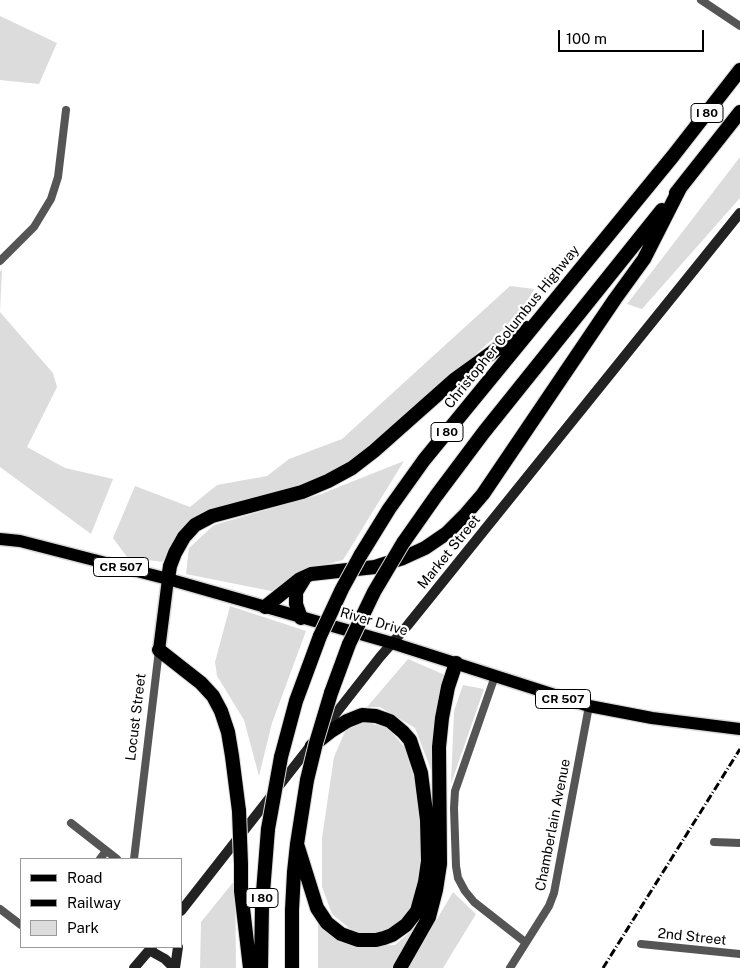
<!DOCTYPE html>
<html>
<head>
<meta charset="utf-8">
<style>
	body { margin:0 }
	#map { position:relative; width:740px; height:968px; overflow:hidden; background:#fff; font-family:"Public Sans",sans-serif }
	canvas { display:block }
	.legend { position:absolute; left:20px; top:858px; width:162px; height:90px; box-sizing:border-box; background:#fff; border:1px solid #999; margin:0; padding:6px 9px; list-style:none; font-size:15px; color:#000 }
	.legend li { display:flex; align-items:center; gap:10px; height:25px }
	.legend b { width:25px; border:1px solid #999 }
	.scale { position:absolute; left:558px; top:30px; width:146px; height:22px; box-sizing:border-box; border:2px solid #000; border-top:0; padding-left:6px; font-size:15px; line-height:18px; white-space:nowrap; color:#000; -webkit-text-stroke:4px #fff; paint-order:stroke }
</style>
</head>
<body>
<div id="map">
<canvas width="740" height="968"></canvas>
<ul class="legend">
<li><b style="height:6px;background:#000"></b>Road</li>
<li><b style="height:6px;background:#000"></b>Railway</li>
<li><b style="height:14px;background:#dcdcdc"></b>Park</li>
</ul>
<div class="scale">100 m</div>
</div>
<script>
const ctx = document.querySelector('canvas').getContext('2d');
ctx.lineJoin = 'round';
function fill(path, color) { ctx.fillStyle = color; ctx.fill(path, 'evenodd'); }
const poly = rows => new Path2D(rows.map(r => 'M' + r).join(''));
function strokePath(path, color, width, dash) { ctx.strokeStyle = color; ctx.lineWidth = width; ctx.lineCap = dash ? 'butt' : 'round'; ctx.setLineDash(dash || []); ctx.stroke(path); }
function drawText(font, color, halo, rows, align = 'center') {
  ctx.font = font + ' "Public Sans",sans-serif'; ctx.lineWidth = 4.5; ctx.setLineDash([]); ctx.textBaseline = 'middle'; ctx.strokeStyle = halo; ctx.fillStyle = color; for (const [text, x, y, turn = 0] of rows) {
    ctx.save(); ctx.translate(x, y); ctx.rotate((+turn || 0) * Math.PI / 180); ctx.textAlign = isNaN(turn) ? turn : align; if (halo) ctx.strokeText(text, 0, 0); ctx.fillText(text, 0, 0); ctx.restore();
  }
}
fill(poly([
	[0,16,57,43,39,84,0,80],
	[740,157,740,198,642,309,627,304],
	[2,269,0,312,53,373,57,387,27,447,65,468,113,479,91,534,0,467,0,272],
	[510,286,534,289,521,313,372,449,338,471,186,528,162,562,127,557,113,538,135,486,190,507,217,485,267,476,289,459,342,439],
	[404,461,343,560,315,568,276,592,186,574,189,548,214,525,321,494],
	[230,606,306,631,272,723,259,776,244,720,217,676,215,662],
	[408,659,445,675,433,775,415,728,380,707,367,707],
	[463,685,484,689,451,784,454,711],
	[365,722,388,728,406,749,420,799,423,850,419,890,407,918,384,934,355,933,332,914,322,887,322,838,334,757,346,729],
	[235,880,236,968,200,968,201,922],
	[453,892,476,914,443,968,408,968],
	[318,919,327,932,354,946,395,945,422,922,397,968,318,968]
]), '#dcdcdc');
const primary = poly([
	[0,539,20,541,168,579,392,643,589,706,652,718,740,729],
	[159,650,168,579]
]);
const highway = poly([
	[676,193,740,112],
	[403,543,436,496,484,432,662,210],
	[360,556,389,509,424,460,673,156,740,70],
	[168,579,170,566,175,553,184,537,195,525,212,516,302,492,328,481,352,468,374,451,454,380,526,328],
	[265,607,300,579,311,574,375,567,403,558,425,548,447,533,465,515,483,494,615,299,644,259,680,188],
	[301,618,296,604,296,592,304,579],
	[159,650,201,683,213,696,221,711,228,732,232,756,239,811],
	[331,693,349,644],
	[281,757,296,701,320,636],
	[297,844,317,908,327,923,341,934,358,940,376,940,384,938,392,935,406,925,417,911,425,882,428,861,427,820,421,773,410,740,403,732,390,721,376,716,362,715,347,721,331,731,312,746],
	[241,864,241,891,250,968],
	[261,968,262,905,268,829],
	[292,968,292,910,294,872,297,844,307,780],
	[400,968,429,917,436,890,440,864,439,747,442,718,448,687,456,663]
]);
strokePath(primary, '#dbdbdb', 15);
strokePath(highway, '#dbdbdb', 16);
strokePath(poly([
	[701,0,740,26],
	[0,261,34,227,51,199,58,177,66,110],
	[495,676,455,791,454,808,456,866,458,878,465,891,474,902,525,942],
	[71,823,117,859],
	[714,842,740,843],
	[100,859,106,851],
	[134,859,159,650],
	[0,909,21,925],
	[641,944,740,954],
	[510,968,549,906,554,893,589,706]
]), '#555', 8);
strokePath(poly([
	[181,911,380,657,407,626,740,213],
	[149,950,165,959,174,968],
	[134,968,152,947],
	[175,968,178,947]
]), '#222', 10);
strokePath(primary, '#000', 12);
strokePath(highway, '#000', 14);
strokePath(poly([
	[603,968,740,749]
]), '#000', 3, [8, 2.5, 1, 2.5]);
const highwayBridge = poly([
	[320,636,342,589,360,556],
	[349,644,374,592,403,543],
	[307,780,316,743,331,693],
	[239,811,241,864],
	[268,829,281,757]
]);
strokePath(highwayBridge, '#dbdbdb', 16, []);
strokePath(highwayBridge, '#000', 14);
for (const [x, y, w] of [
	[707,113,32],
	[447,432,32],
	[121,567,55],
	[563,699,55],
	[262,898,32]
]) { const box = new Path2D(); box.roundRect(x - w / 2, y - 9.5, w, 19, 4); ctx.fillStyle = '#fff'; ctx.fill(box); strokePath(box, '#000', 1); }
drawText('bold 12px', '#000', null, [
	["I 80",707,113],
	["I 80",447,432],
	["CR 507",121,567],
	["CR 507",563,699],
	["I 80",262,898]
]);
drawText('14px', '#000', '#fff', [
	["Christopher Columbus Highway",512,327,-51],
	["Market Street",449,552,-51],
	["River Drive",374,622,16],
	["Locust Street",136,717,-83],
	["Chamberlain Avenue",553,825,-79],
	["2nd Street",692,937,6]
]);
</script>
</body>
</html>
